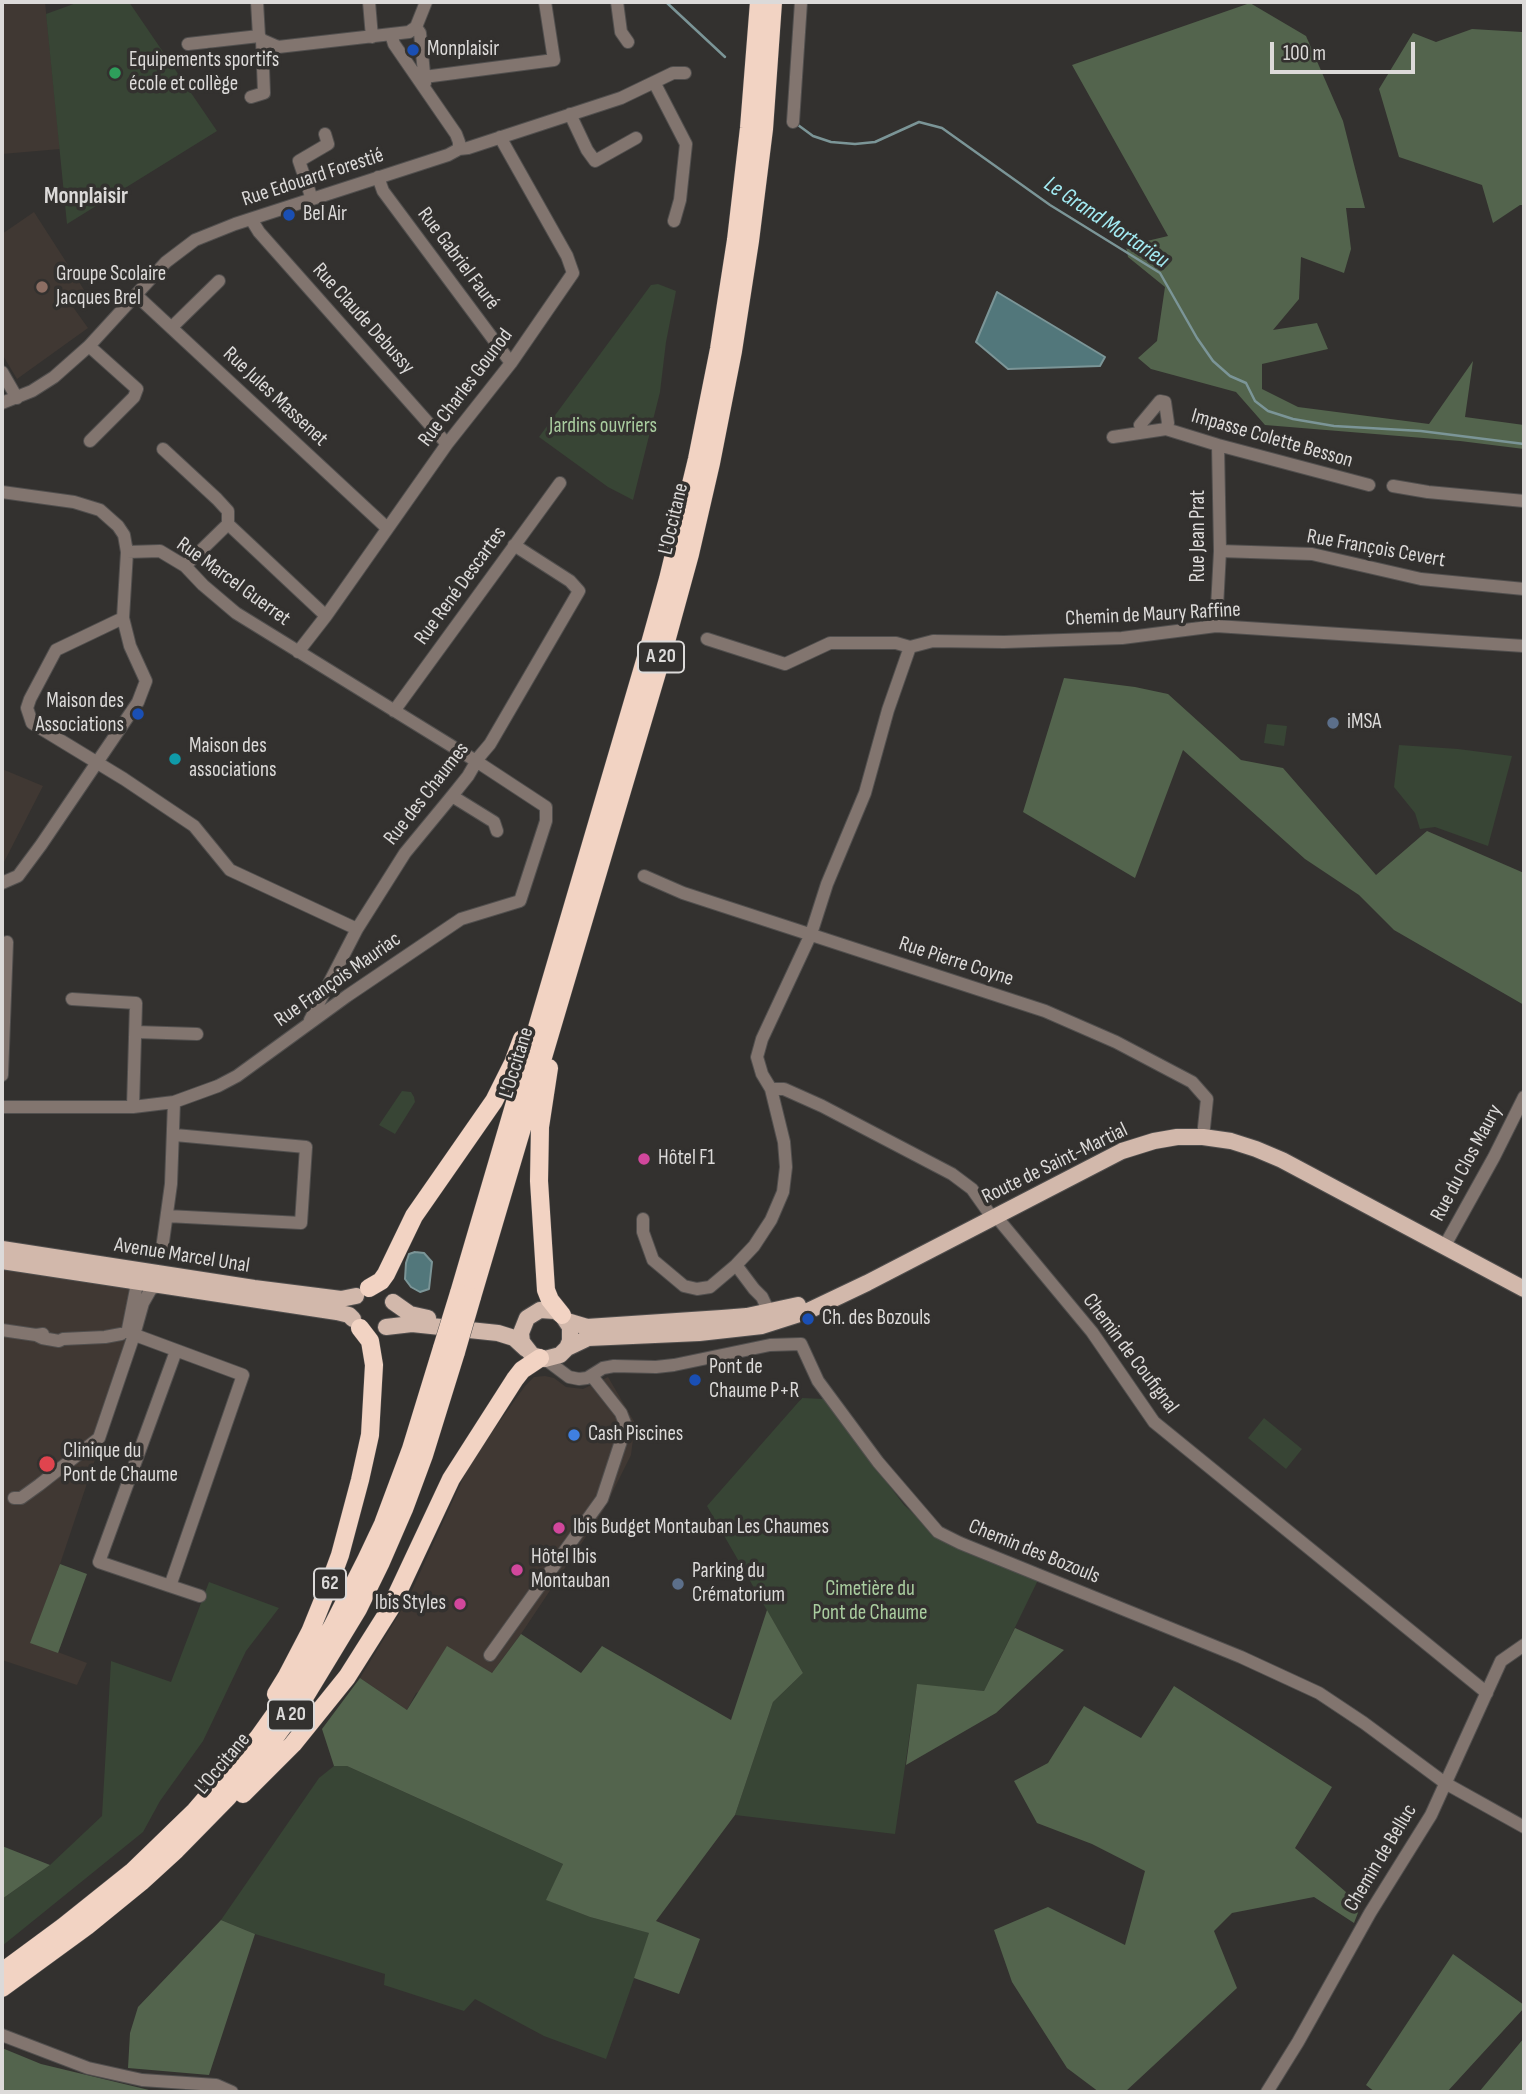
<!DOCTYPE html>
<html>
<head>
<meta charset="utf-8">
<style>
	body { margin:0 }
	#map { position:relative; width:1526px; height:2094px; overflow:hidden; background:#33312f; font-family:"Sofia Sans Condensed",sans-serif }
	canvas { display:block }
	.frame { position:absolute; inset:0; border:4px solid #dcdad9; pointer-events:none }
	.scale { position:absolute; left:1270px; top:42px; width:145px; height:32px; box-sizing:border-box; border:4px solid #dcdad9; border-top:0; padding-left:9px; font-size:21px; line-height:24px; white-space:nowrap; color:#dcdad9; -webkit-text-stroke:5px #33312f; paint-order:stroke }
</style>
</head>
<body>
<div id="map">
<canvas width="1526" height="2094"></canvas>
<div class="frame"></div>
<div class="scale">100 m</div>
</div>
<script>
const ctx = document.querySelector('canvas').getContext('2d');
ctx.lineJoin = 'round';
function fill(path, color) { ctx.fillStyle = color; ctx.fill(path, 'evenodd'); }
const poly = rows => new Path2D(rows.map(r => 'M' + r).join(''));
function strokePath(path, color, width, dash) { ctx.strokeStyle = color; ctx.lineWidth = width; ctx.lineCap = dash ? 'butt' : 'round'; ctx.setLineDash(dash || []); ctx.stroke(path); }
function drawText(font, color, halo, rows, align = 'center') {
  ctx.font = font + ' "Sofia Sans Condensed",sans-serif'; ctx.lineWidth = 7; ctx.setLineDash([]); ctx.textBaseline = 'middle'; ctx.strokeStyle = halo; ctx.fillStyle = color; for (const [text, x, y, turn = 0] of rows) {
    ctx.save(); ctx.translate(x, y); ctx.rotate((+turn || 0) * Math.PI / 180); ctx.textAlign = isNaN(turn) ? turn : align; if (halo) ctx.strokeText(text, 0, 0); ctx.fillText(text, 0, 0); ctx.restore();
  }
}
fill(poly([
	[2,2,45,2,60,149,2,154],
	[34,212,88,296,73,307,88,328,17,379,2,354,2,234],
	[2,769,43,786,2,866],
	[2,1267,128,1288,130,1292,130,1337,127,1364,60,1564,31,1642,87,1663,77,1685,2,1660],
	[545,1376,554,1378,566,1387,583,1389,608,1377,635,1423,631,1455,603,1511,521,1634,492,1673,416,1693,407,1710,360,1678,407,1601,470,1463,525,1386,534,1377]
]), '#403833');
fill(poly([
	[79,2,129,2,217,131,67,224,46,14],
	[658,284,676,291,666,342,660,392,633,500,608,487,539,437,651,285],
	[1267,724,1287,726,1284,746,1264,743],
	[1399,745,1458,749,1512,756,1488,846,1435,827,1420,829,1415,813,1394,787],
	[402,1091,411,1092,414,1097,415,1102,395,1134,379,1125],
	[802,1398,824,1399,904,1505,944,1542,1038,1580,984,1691,917,1685,895,1834,735,1815,773,1702,803,1673,707,1506],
	[1264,1418,1302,1449,1286,1469,1248,1438],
	[209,1582,279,1608,246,1651,203,1741,160,1801,143,1832,2,1946,2,1899,50,1865,102,1816,111,1661,171,1682],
	[334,1766,347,1766,563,1864,547,1900,590,1917,650,1933,606,2059,544,2036,475,1999,464,2011,384,1985,385,1974,255,1934,221,1920,319,1778]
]), '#384535');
fill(poly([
	[1250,3,1306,36,1343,121,1365,208,1346,208,1351,249,1344,273,1301,257,1299,299,1273,330,1317,323,1328,349,1262,364,1262,389,1298,407,1429,424,1473,361,1465,417,1524,425,1524,449,1460,441,1265,425,1236,392,1151,369,1138,358,1157,341,1165,287,1128,257,1126,246,1168,236,1072,65],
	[1524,25,1524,205,1520,205,1493,223,1482,185,1399,157,1379,89,1413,33,1436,42,1472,29,1522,32],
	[1064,678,1135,687,1168,694,1241,760,1283,768,1376,875,1427,831,1524,873,1524,1005,1394,930,1359,895,1305,859,1183,750,1135,878,1023,812],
	[60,1564,87,1574,58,1653,30,1643],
	[767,1610,803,1673,773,1702,735,1815,656,1921,700,1939,679,1994,634,1978,649,1933,590,1917,546,1900,563,1864,347,1766,334,1766,322,1729,360,1678,407,1710,447,1646,492,1673,521,1634,581,1673,602,1646,731,1720],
	[1015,1628,1064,1650,996,1713,906,1765,917,1684,984,1691],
	[1174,1686,1332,1787,1295,1848,1361,1905,1354,1923,1314,1897,1232,1913,1214,1931,1237,1988,1125,2092,1099,2092,1067,2068,1012,1982,994,1930,1048,1907,1125,1945,1145,1871,1092,1844,1037,1823,1014,1781,1048,1763,1084,1706,1141,1738],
	[2,1846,50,1865,2,1899],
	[221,1920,255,1934,209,2075,128,2068,130,2033,138,2007],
	[1453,1954,1524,2005,1524,2008,1447,2092,1375,2092,1366,2085],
	[1524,2038,1524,2092,1479,2092],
	[2,2048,41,2064,149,2090,148,2092,2,2092]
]), '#53644d');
const water = poly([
	[997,292,1105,357,1100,366,1008,369,976,342,997,292],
	[415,1252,424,1253,432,1262,429,1289,420,1292,411,1287,405,1279,406,1263,409,1254,415,1252]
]);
fill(water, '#52777b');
strokePath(water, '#7b9597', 2);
strokePath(poly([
	[666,2,725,57],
	[798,125,813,136,831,142,855,144,875,142,919,122,942,128,1050,205,1160,273,1197,338,1213,361,1230,376,1246,383,1255,401,1268,411,1293,419,1334,426,1421,431,1524,444]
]), '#7b9597', 2.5);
const minor = poly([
	[369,2,372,37],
	[617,2,621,32,628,42],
	[391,34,394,44,456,134,459,142,459,149],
	[262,40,278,47,409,32,416,27],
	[188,44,259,36],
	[424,77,554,60,545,2],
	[654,82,686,144,680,200,674,221],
	[425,83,420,33,416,27,426,2],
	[251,97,264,93,262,40,259,36,257,2],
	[570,114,587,150,595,161,636,138],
	[793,122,801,2],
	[378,177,383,191,511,363],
	[312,199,299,161,328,144,325,134],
	[251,219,259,232,447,444],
	[136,295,387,528],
	[172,327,219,281],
	[89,346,137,389,134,397,90,441],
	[2,372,17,398],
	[2,403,32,391,54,377,89,346,166,262,195,240,235,224,448,155,459,149,468,148,621,98,673,73,685,73],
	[1143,432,1140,425,1160,401,1165,402,1168,423,1166,429],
	[1113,437,1166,429,1218,445,1369,485],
	[163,449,217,499,228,511,228,524,185,566],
	[1393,486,1428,492,1524,501],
	[2,492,74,502,100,510,118,526,124,535,127,552,123,618,130,646,146,681,138,702,41,845,18,876,2,883],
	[228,524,326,616],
	[1220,551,1312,554,1421,579,1524,589],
	[123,618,56,650,30,699,27,708,32,723,124,779,194,826,230,870,357,929],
	[1216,626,1220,551,1218,445],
	[707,639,785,664,830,643,896,643,910,647,933,641,1004,642,1122,638,1216,626,1524,646],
	[298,652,326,616,447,444,511,363,573,273,567,256,500,137],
	[394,711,560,483],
	[452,796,494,822,497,831],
	[644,876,683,893,1045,1011,1116,1042,1192,1082,1207,1099,1203,1137],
	[72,999,136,1003,133,1107],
	[310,1020,357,929,405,853,452,796,468,776,479,757,490,744,579,591,570,581,514,545],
	[136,1032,197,1034],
	[2,1075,7,942],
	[771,1089,784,1089,822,1106,952,1174,972,1189,989,1213,999,1220,1092,1332,1154,1422,1487,1693],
	[2,1107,133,1107,174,1102,218,1086,237,1076,347,996,461,919,520,901,546,821,546,807,476,761,236,613,203,585,185,566,160,551,127,552],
	[167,1216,301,1223,306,1147,175,1135],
	[643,1219,643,1232,653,1260,684,1286,697,1289,710,1287,736,1265,754,1246,771,1220,783,1192,786,1167,784,1142,771,1089,762,1074,757,1057,762,1039,811,934,827,884,865,793,888,710,910,647],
	[1444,1247,1494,1157,1524,1097],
	[162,1249,171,1184,174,1102],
	[736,1265,754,1289,762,1297,769,1312],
	[128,1329,136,1289,133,1281],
	[2,1330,36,1335,43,1334],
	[127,1332,243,1375,170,1586,99,1562,176,1351],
	[36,1335,42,1338,59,1341,63,1339,105,1337,121,1334],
	[545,1359,569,1377,579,1379,587,1378,603,1368,614,1366,656,1367,674,1365,770,1345,801,1344,818,1381,878,1462,938,1532,960,1543,1241,1657,1319,1693,1364,1723,1445,1783,1524,1827],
	[14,1498,21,1498,39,1485,99,1438,134,1335,143,1303,151,1289,160,1285],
	[170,1586,200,1596],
	[490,1655,602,1499,626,1426,621,1413,595,1380,594,1374],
	[2,2035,88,2068,142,2080,216,2085,232,2092],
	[1267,2092,1298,2042,1370,1913,1431,1815,1501,1661,1524,1645]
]);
const major = poly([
	[2,1249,254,1288,341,1299,356,1296],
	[2,1261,337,1312,349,1315,353,1319],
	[393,1302,410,1314,428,1318],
	[567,1321,587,1327,722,1318,747,1316,798,1305],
	[386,1327,412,1324,498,1333,514,1338,526,1349],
	[567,1348,570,1341,570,1327,562,1315,555,1311,540,1310,527,1318,521,1333,522,1342,532,1355,545,1359,560,1355,567,1348,588,1338,699,1333,762,1326,806,1312,867,1283,1122,1151,1154,1141,1177,1137,1203,1137,1231,1141,1256,1149,1282,1160,1524,1289]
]);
const highway = poly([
	[549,1068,540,1127,539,1181,546,1290,550,1300,562,1315],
	[369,1288,381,1281,386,1274,414,1216,494,1101,513,1063,522,1039],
	[459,1293,649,647,668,579,697,459,719,349,736,240,749,128,759,2],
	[472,1297,664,649,690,554,711,463,733,351,750,241,764,129,773,2],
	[276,1694,287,1676,310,1632,329,1585,340,1555,360,1480,370,1435,374,1365,370,1341,360,1328],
	[243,1794,293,1744,347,1677,390,1609,451,1479,515,1379,522,1370,540,1358],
	[2,1972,63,1927,133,1871,195,1811,258,1738,300,1679,332,1627,366,1560,383,1524,411,1449,442,1348],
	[2,1988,87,1926,141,1882,176,1850,228,1797,266,1749,304,1698,358,1609,381,1562,404,1509,424,1455,456,1352]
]);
strokePath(minor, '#514f4e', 14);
strokePath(major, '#514f4e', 18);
strokePath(highway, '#514f4e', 19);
strokePath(minor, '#82756f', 12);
strokePath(major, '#d2b8ab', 16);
strokePath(highway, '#f2d3c3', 18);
const highwayBridge = poly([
	[442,1348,459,1293],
	[456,1352,472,1297]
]);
strokePath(highwayBridge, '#514f4e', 19, []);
strokePath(highwayBridge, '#f2d3c3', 18);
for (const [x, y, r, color] of [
	[413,50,7,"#1a4fb4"],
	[115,73,7,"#2e9e5b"],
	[289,215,7,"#1a4fb4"],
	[42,287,7,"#8d6e63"],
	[138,714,7,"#1a4fb4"],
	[1333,723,7,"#5c6f8a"],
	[175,759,7,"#0f9aa8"],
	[644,1159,7,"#d1479c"],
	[808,1319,7,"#1a4fb4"],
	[695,1380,7,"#1a4fb4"],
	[574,1435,7,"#3f7fe0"],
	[47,1464,9,"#e0444e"],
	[559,1528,7,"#d1479c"],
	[517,1570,7,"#d1479c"],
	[678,1584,7,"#5c6f8a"],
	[460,1604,7,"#d1479c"]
]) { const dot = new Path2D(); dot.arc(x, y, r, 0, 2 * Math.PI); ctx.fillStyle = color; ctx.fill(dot); strokePath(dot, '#33312f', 2.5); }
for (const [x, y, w] of [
	[661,657,46],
	[330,1584,32],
	[291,1715,46]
]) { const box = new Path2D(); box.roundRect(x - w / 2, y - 15.5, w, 31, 5); ctx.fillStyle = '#33312f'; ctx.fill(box); strokePath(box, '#dcdad9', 2); }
drawText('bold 19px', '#dcdad9', null, [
	["A 20",661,657],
	["62",330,1584],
	["A 20",291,1715]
]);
drawText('21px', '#dcdad9', '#33312f', [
	["Monplaisir",427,50],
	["Equipements sportifs",129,61],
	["école et collège",129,85],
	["Bel Air",303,215],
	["Groupe Scolaire",56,275],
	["Jacques Brel",56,299],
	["Maison des",124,702,"right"],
	["Associations",124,726,"right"],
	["iMSA",1347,723],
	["Maison des",189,747],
	["associations",189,771],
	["Hôtel F1",658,1159],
	["Ch. des Bozouls",822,1319],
	["Pont de",709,1368],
	["Chaume P+R",709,1392],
	["Cash Piscines",588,1435],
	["Clinique du",63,1452],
	["Pont de Chaume",63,1476],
	["Ibis Budget Montauban Les Chaumes",573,1528],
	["Hôtel Ibis",531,1558],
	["Montauban",531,1582],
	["Parking du",692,1572],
	["Crématorium",692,1596],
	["Ibis Styles",446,1604,"right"]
], 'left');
drawText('21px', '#dcdad9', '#33312f', [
	["Rue Edouard Forestié",313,178,-18],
	["Rue Gabriel Fauré",458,259,53],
	["Rue Claude Debussy",363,319,48],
	["Rue Charles Gounod",466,388,-53],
	["Rue Jules Massenet",275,397,43],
	["Impasse Colette Besson",1272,439,16],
	["L'Occitane",674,519,-77],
	["Rue Jean Prat",1199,536,-90],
	["Rue François Cevert",1376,549,10],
	["Rue Marcel Guerret",233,582,36],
	["Rue René Descartes",461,586,-54],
	["Chemin de Maury Raffine",1153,615,-3],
	["Rue des Chaumes",427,794,-52],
	["Rue Pierre Coyne",956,962,18],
	["Rue François Mauriac",338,980,-35],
	["L'Occitane",517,1063,-73],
	["Rue du Clos Maury",1467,1163,-62],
	["Route de Saint-Martial",1055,1164,-26],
	["Avenue Marcel Unal",182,1256,9],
	["Chemin de Coufignal",1130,1354,53],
	["Chemin des Bozouls",1034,1552,22],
	["L'Occitane",223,1764,-50],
	["Chemin de Belluc",1381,1858,-59]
]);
drawText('21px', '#a9cc9f', '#33312f', [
	["Jardins ouvriers",603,427],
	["Cimetière du",870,1590],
	["Pont de Chaume",870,1614]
]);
drawText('bold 23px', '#dcdad9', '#33312f', [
	["Monplaisir",86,197]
]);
drawText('italic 23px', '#a3ebf3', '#33312f', [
	["Le Grand Mortarieu",1106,223,34]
]);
</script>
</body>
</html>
